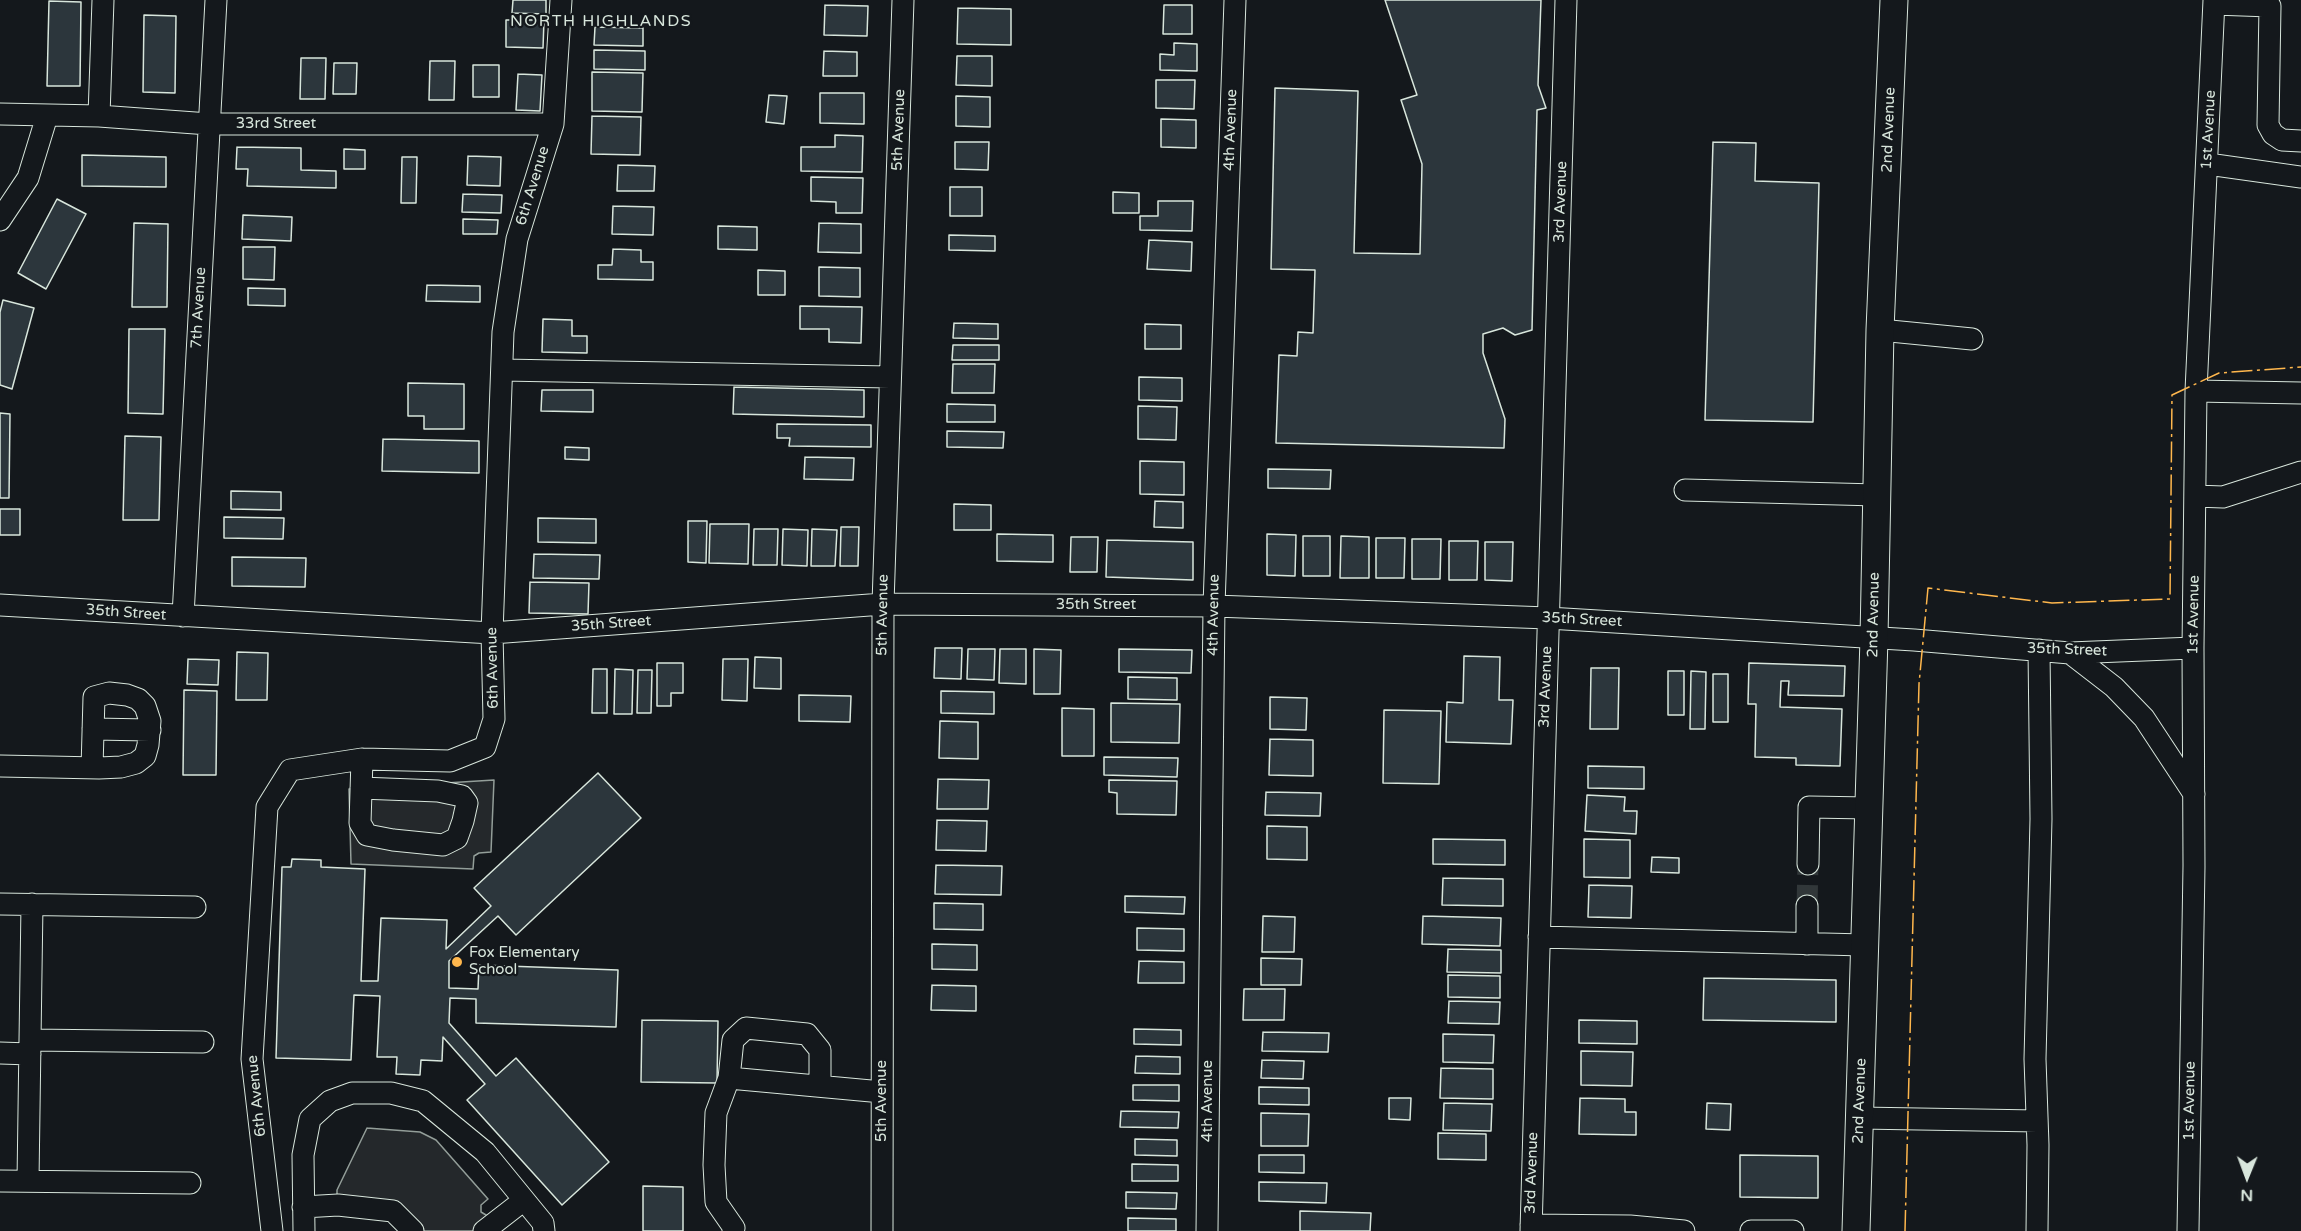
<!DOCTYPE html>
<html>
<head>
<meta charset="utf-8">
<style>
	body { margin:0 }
	#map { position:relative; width:2301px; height:1231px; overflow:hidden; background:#14181c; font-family:"Varela Round",sans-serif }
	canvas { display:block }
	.north { position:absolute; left:2217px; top:1147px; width:60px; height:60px; -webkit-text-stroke:4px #14181c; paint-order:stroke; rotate:181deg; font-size:16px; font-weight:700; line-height:24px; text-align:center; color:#d8e6dc }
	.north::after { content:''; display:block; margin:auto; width:21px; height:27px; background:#d8e6dc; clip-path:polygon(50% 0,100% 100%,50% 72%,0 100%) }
</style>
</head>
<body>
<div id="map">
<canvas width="2301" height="1231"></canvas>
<div class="north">N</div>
</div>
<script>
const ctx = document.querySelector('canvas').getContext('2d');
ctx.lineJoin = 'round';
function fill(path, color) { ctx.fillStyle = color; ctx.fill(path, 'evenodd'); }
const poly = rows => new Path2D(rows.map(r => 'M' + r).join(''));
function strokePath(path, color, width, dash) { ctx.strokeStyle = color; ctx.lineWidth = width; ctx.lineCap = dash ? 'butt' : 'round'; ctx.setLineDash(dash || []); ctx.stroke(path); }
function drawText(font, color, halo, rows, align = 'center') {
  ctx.font = font + ' "Varela Round",sans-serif'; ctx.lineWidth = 4.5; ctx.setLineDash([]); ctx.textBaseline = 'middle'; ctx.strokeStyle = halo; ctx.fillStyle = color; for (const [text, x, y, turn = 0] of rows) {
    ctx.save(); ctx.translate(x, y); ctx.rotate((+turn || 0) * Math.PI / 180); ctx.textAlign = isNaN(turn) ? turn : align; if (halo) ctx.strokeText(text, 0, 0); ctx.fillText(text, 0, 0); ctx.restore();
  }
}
const parking = poly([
	[494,780,491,852,479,853,474,856,473,869,351,864,349,789,494,780],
	[367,1128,420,1132,436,1140,488,1199,481,1205,481,1212,486,1215,501,1231,407,1231,394,1217,337,1214,337,1190,367,1128]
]);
fill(parking, '#24282b');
strokePath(parking, '#939e99', 1.5);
const building = poly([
	[513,0,546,0,546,14,512,13,513,0],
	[1385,0,1541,0,1538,85,1546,108,1537,110,1532,330,1515,335,1503,328,1483,334,1483,353,1505,419,1504,448,1276,443,1279,355,1297,356,1298,332,1313,333,1315,270,1271,269,1275,88,1358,91,1354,253,1420,254,1422,164,1401,100,1417,95,1385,0],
	[49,1,81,2,80,86,47,86,49,1],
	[825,5,868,6,867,36,824,35,825,5],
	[1164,5,1192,5,1192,34,1163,34,1164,5],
	[958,8,1011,9,1011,45,957,44,958,8],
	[144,15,176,16,175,93,143,92,144,15],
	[506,20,544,20,543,48,506,47,506,20],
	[595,27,643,28,643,46,594,45,595,27],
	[1174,43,1197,44,1197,71,1160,70,1160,54,1174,55,1174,43],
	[594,50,645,51,645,70,594,69,594,50],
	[824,51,857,52,857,76,823,76,824,51],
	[957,56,992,56,992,86,956,85,957,56],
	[301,58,326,58,325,99,300,99,301,58],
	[430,61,455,61,454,100,429,100,430,61],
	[334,63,357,63,356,94,333,94,334,63],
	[473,65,499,65,499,97,473,97,473,65],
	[592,72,643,73,642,112,592,111,592,72],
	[518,74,542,75,540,111,516,110,518,74],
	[1156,80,1195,80,1194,109,1156,108,1156,80],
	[820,93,864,93,864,124,820,123,820,93],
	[769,95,787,96,784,124,766,122,769,95],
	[956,96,990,97,990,127,956,126,956,96],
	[592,116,641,117,640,155,591,154,592,116],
	[1161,119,1196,120,1196,148,1161,147,1161,119],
	[835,135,863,136,862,172,801,171,801,147,835,147,835,135],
	[955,142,989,142,988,170,955,169,955,142],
	[1713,142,1756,143,1755,181,1819,183,1813,422,1705,420,1713,142],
	[237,147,301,148,301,170,336,171,336,188,247,186,248,169,236,169,237,147],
	[344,149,365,150,365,169,344,169,344,149],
	[82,155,166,157,166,187,82,186,82,155],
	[468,156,501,157,500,186,467,185,468,156],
	[402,157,417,157,416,203,401,203,402,157],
	[618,165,655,166,654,191,617,191,618,165],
	[811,177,863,178,862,213,836,213,836,202,811,201,811,177],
	[950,187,982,187,982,216,950,216,950,187],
	[1113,192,1139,193,1139,213,1113,213,1113,192],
	[463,194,502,195,501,213,462,212,463,194],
	[57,199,86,214,46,289,18,273,57,199],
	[1158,201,1193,201,1192,231,1140,230,1140,216,1158,216,1158,201],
	[613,206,654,207,653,235,612,234,613,206],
	[243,215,292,217,291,241,242,239,243,215],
	[463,219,498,220,497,234,463,234,463,219],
	[134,223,168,224,167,307,132,307,134,223],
	[819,223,861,224,861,253,818,252,819,223],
	[718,226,757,227,757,250,718,249,718,226],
	[949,235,995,236,995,251,949,250,949,235],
	[1149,240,1192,242,1191,271,1147,269,1149,240],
	[243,247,275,247,274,280,243,279,243,247],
	[613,249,641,250,641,262,653,262,653,280,598,279,598,265,612,265,613,249],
	[819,267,860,268,860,297,819,296,819,267],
	[758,270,785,271,785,295,758,295,758,270],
	[427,285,480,286,480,302,426,301,427,285],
	[248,288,285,289,285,306,248,305,248,288],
	[3,300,34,308,12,389,0,385,0,312,3,300],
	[800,306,862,307,861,343,829,342,829,329,800,329,800,306],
	[543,319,572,320,572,336,587,336,587,353,542,352,543,319],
	[954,323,998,324,998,339,953,338,954,323],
	[1145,324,1181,325,1181,349,1145,349,1145,324],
	[129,329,165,329,163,414,128,413,129,329],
	[953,345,999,345,999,360,952,360,953,345],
	[953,364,995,364,994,393,952,393,953,364],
	[1139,377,1182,378,1182,401,1139,400,1139,377],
	[408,383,464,384,464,429,424,429,424,416,408,416,408,383],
	[734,387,864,390,864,417,733,414,734,387],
	[542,390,593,390,593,412,541,411,542,390],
	[947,404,995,405,995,422,947,422,947,404],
	[1138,406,1177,407,1176,440,1138,439,1138,406],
	[0,413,10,414,9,498,0,498,0,413],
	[777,424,871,425,871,447,789,446,790,438,777,438,777,424],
	[947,431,1004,432,1003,448,947,447,947,431],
	[125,436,161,437,159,520,123,520,125,436],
	[383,439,479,441,479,473,382,471,383,439],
	[565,447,589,448,589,460,565,459,565,447],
	[805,457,854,458,853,480,804,479,805,457],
	[1140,461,1184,462,1184,495,1140,494,1140,461],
	[1268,469,1331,470,1330,489,1268,488,1268,469],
	[231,491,281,492,281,510,231,509,231,491],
	[1155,501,1183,502,1183,528,1154,527,1155,501],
	[954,504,991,505,991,530,954,530,954,504],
	[0,509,20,509,20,535,0,535,0,509],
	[224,517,284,518,283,539,224,538,224,517],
	[538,518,596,519,596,543,538,542,538,518],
	[688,521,707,521,706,563,688,562,688,521],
	[710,524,749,524,748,564,709,563,710,524],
	[841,527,859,527,858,566,840,566,841,527],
	[754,529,778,529,777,565,753,565,754,529],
	[783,529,808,530,807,566,782,565,783,529],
	[812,529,837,530,835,566,811,566,812,529],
	[997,534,1053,535,1053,562,997,561,997,534],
	[1267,534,1296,535,1295,576,1267,575,1267,534],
	[1303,536,1330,536,1330,576,1303,576,1303,536],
	[1341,536,1369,537,1369,578,1340,578,1341,536],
	[1071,537,1098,537,1097,572,1070,572,1071,537],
	[1376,538,1405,538,1404,578,1376,578,1376,538],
	[1412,539,1441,539,1440,579,1412,579,1412,539],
	[1107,540,1193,542,1193,580,1106,577,1107,540],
	[1449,541,1478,541,1477,580,1449,580,1449,541],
	[1485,542,1513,542,1512,581,1485,580,1485,542],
	[534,554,600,555,599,579,533,578,534,554],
	[232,557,306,558,305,587,232,586,232,557],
	[530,582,589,583,588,614,529,613,530,582],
	[935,648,962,648,961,679,934,678,935,648],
	[968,649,995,649,994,680,967,679,968,649],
	[1000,649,1026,649,1026,684,999,683,1000,649],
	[1034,649,1061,650,1060,694,1034,694,1034,649],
	[1119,649,1192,650,1191,673,1119,672,1119,649],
	[237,652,268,653,267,700,236,700,237,652],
	[1464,656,1500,657,1499,700,1513,700,1511,744,1446,742,1447,702,1463,703,1464,656],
	[755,657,781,658,781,689,754,688,755,657],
	[188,659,219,660,218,685,187,684,188,659],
	[723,659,748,659,747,701,722,700,723,659],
	[657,663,683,663,683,693,671,693,671,706,657,706,657,663],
	[1749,663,1845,666,1844,696,1788,695,1789,681,1781,681,1780,707,1842,709,1840,766,1796,765,1796,758,1755,757,1756,704,1748,704,1749,663],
	[1591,668,1619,668,1618,729,1590,729,1591,668],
	[593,669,607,669,607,713,592,713,593,669],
	[615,669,633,670,632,714,614,714,615,669],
	[638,670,652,670,651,713,637,713,638,670],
	[1668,671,1684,671,1684,715,1668,715,1668,671],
	[1691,671,1706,672,1705,729,1690,729,1691,671],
	[1713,674,1728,674,1728,722,1713,722,1713,674],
	[1128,677,1177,678,1177,700,1128,699,1128,677],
	[184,690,217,691,216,775,183,775,184,690],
	[941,691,994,692,994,714,941,713,941,691],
	[799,695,851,696,850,722,799,721,799,695],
	[1270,697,1307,698,1306,730,1270,729,1270,697],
	[1111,703,1180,704,1179,743,1111,742,1111,703],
	[1062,708,1094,709,1094,756,1062,756,1062,708],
	[1384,710,1441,711,1439,784,1383,783,1384,710],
	[940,721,978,722,978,759,939,758,940,721],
	[1270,739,1313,740,1313,776,1269,775,1270,739],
	[1104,757,1178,758,1177,777,1104,775,1104,757],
	[1588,766,1644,767,1644,789,1588,788,1588,766],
	[598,773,641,818,516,935,498,916,449,961,449,988,478,989,479,965,618,970,616,1027,476,1023,476,999,450,998,449,1023,496,1076,516,1058,609,1162,562,1205,467,1100,485,1084,443,1037,442,1061,421,1060,420,1075,396,1074,397,1057,377,1057,380,996,354,995,351,1060,276,1058,282,867,291,867,292,859,321,860,321,867,365,869,361,981,378,981,381,918,447,920,446,949,491,906,474,888,598,773],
	[938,779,989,780,988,809,937,809,938,779],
	[1109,780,1177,781,1176,815,1117,814,1117,793,1109,792,1109,780],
	[1266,792,1321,793,1320,816,1265,815,1266,792],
	[1587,795,1625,797,1624,811,1637,811,1636,834,1585,831,1587,795],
	[937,820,987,821,986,851,936,850,937,820],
	[1267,826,1307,827,1307,860,1267,859,1267,826],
	[1433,839,1505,840,1505,865,1433,864,1433,839],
	[1584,839,1630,840,1630,878,1584,877,1584,839],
	[1652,857,1679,858,1679,873,1651,872,1652,857],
	[936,865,1002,866,1001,895,935,894,936,865],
	[1443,878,1503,879,1503,906,1442,905,1443,878],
	[1589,885,1632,886,1631,918,1588,917,1589,885],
	[1125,896,1185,897,1184,914,1125,912,1125,896],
	[934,903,983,904,983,930,934,929,934,903],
	[1263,916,1295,917,1294,952,1262,952,1263,916],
	[1423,916,1501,918,1500,946,1422,944,1423,916],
	[1137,928,1184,929,1184,951,1137,950,1137,928],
	[932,944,977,945,977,970,932,969,932,944],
	[1448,949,1501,950,1501,973,1447,972,1448,949],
	[1261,958,1302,959,1301,985,1261,985,1261,958],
	[1139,961,1184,962,1184,983,1138,983,1139,961],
	[1448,975,1500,976,1500,998,1448,997,1448,975],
	[1704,978,1836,980,1836,1022,1703,1020,1704,978],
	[932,985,976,986,976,1011,931,1010,932,985],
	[1244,989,1285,989,1284,1020,1243,1020,1244,989],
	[1449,1001,1500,1002,1499,1024,1448,1023,1449,1001],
	[642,1020,718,1021,717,1083,641,1082,642,1020],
	[1579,1020,1637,1021,1637,1044,1579,1043,1579,1020],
	[1134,1029,1181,1030,1181,1045,1134,1044,1134,1029],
	[1263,1032,1329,1033,1328,1052,1262,1051,1263,1032],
	[1443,1034,1494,1035,1493,1063,1443,1062,1443,1034],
	[1581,1051,1633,1052,1632,1086,1581,1085,1581,1051],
	[1136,1056,1180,1057,1180,1074,1135,1073,1136,1056],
	[1262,1060,1304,1061,1303,1079,1261,1078,1262,1060],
	[1441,1068,1493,1069,1493,1099,1440,1098,1441,1068],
	[1133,1085,1179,1085,1179,1101,1133,1100,1133,1085],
	[1259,1087,1309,1088,1309,1105,1259,1104,1259,1087],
	[1389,1098,1411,1098,1410,1120,1389,1119,1389,1098],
	[1580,1098,1625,1099,1625,1112,1636,1112,1636,1135,1579,1134,1580,1098],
	[1444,1103,1492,1104,1491,1131,1443,1130,1444,1103],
	[1707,1103,1731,1104,1730,1130,1706,1129,1707,1103],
	[1121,1111,1179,1112,1178,1128,1120,1127,1121,1111],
	[1261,1113,1309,1114,1308,1146,1261,1146,1261,1113],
	[1438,1133,1486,1134,1486,1160,1438,1159,1438,1133],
	[1135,1139,1177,1140,1177,1156,1135,1155,1135,1139],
	[1259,1155,1304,1155,1304,1173,1259,1172,1259,1155],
	[1740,1155,1818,1156,1818,1198,1740,1197,1740,1155],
	[1132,1164,1178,1165,1178,1181,1132,1181,1132,1164],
	[1259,1182,1327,1183,1326,1203,1259,1201,1259,1182],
	[643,1186,683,1187,683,1231,643,1231,643,1186],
	[1126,1192,1177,1193,1176,1209,1126,1208,1126,1192],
	[1300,1211,1371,1213,1370,1231,1300,1231,1300,1211],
	[1128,1218,1176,1219,1176,1231,1128,1231,1128,1218]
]);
fill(building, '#2c363c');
strokePath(building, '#d8e6dc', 1.5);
strokePath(poly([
	[1807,906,1808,864]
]), '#313739', 21, [21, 10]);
const minor = poly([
	[2214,4,2270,6,2268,125,2273,134,2282,140,2301,141],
	[0,114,99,116,209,124,553,124],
	[99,116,103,0],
	[2208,164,2301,177],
	[0,220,28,178,47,116],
	[1880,330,1972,339],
	[502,370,890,377],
	[2196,391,2301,393],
	[1685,490,1877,495],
	[2195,496,2223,497,2301,472],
	[0,605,492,633,883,604,1214,606,1548,618,1914,640,2070,653,2193,648],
	[183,616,216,0],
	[2070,653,2114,687,2144,718,2194,794],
	[93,729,150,730],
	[0,766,99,768,121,767,136,763,145,756,148,745,150,721,145,706,138,699,127,695,109,693,94,697,92,768],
	[361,788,438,791,462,796,467,803,463,821,457,838,443,845,393,840,367,835,360,823,362,759],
	[1808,864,1809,807,1869,808],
	[0,904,195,907],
	[1539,937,1865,945],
	[1807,944,1807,906],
	[30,1040,32,904],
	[0,1053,30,1054],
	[729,1078,733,1040,746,1028,807,1034,820,1050,820,1086],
	[1860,1118,2037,1121],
	[0,1181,190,1183],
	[28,1181,30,1040,203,1042],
	[303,1207,338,1205,393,1211,413,1231],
	[1531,1225,1630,1226,1684,1231],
	[272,1231,252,1059,267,807,290,770,362,759,450,761,485,747,494,719,492,633,503,332,517,239,553,124,561,0],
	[304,1231,303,1155,310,1119,330,1101,352,1093,391,1093,423,1101,485,1152,543,1223,544,1231],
	[484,1231,524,1200],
	[733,1231,734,1228,716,1202,714,1165,716,1113,729,1078,882,1092],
	[882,1231,883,604,903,0],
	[1207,1231,1214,606,1235,0],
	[1531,1231,1566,0],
	[1751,1231,1793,1231],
	[2037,1231,2038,1145,2035,1059,2041,819,2039,650],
	[2188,1231,2194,866,2193,648,2196,391,2214,0]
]);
const major = poly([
	[1856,1231,1874,638,1880,330,1894,0]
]);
strokePath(minor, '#d8e6dc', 23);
strokePath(major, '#d8e6dc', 29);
strokePath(minor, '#14181c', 21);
strokePath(major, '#14181c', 27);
strokePath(poly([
	[1905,1231,1919,684,1928,588,2052,603,2170,599,2172,395,2219,373,2301,367]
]), '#ffb74d', 1.5, [21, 4.5, 3, 4.5]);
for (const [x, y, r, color] of [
	[457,962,6,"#ffb74d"]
]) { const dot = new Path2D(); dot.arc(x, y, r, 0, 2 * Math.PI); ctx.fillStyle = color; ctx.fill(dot); strokePath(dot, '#14181c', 2); }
drawText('15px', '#d8e6dc', '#14181c', [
	["33rd Street",276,124],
	["5th Avenue",899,130,-88],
	["4th Avenue",1231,130,-88],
	["2nd Avenue",1889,130,-88],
	["1st Avenue",2209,130,-87],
	["6th Avenue",533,186,-73],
	["3rd Avenue",1561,202,-88],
	["7th Avenue",199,308,-87],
	["35th Street",1096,605],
	["35th Street",126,613,4],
	["5th Avenue",883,615,-89],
	["4th Avenue",1214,615,-89],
	["2nd Avenue",1874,615,-89],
	["1st Avenue",2194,615,-89],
	["35th Street",1582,620,3],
	["35th Street",611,624,-4],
	["35th Street",2067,650,2],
	["6th Avenue",493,668,-91],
	["3rd Avenue",1546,687,-88],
	["6th Avenue",257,1096,-96],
	["5th Avenue",882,1101,-90],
	["4th Avenue",1208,1101,-90],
	["2nd Avenue",1860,1101,-88],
	["1st Avenue",2190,1101,-89],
	["3rd Avenue",1532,1173,-88]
]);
drawText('15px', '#d8e6dc', '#14181c', [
	["Fox Elementary",469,953],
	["School",469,970]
], 'left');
ctx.letterSpacing = '1.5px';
drawText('16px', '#d8e6dc', '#14181c', [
	["NORTH HIGHLANDS",601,22]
]);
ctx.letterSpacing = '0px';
</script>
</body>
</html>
